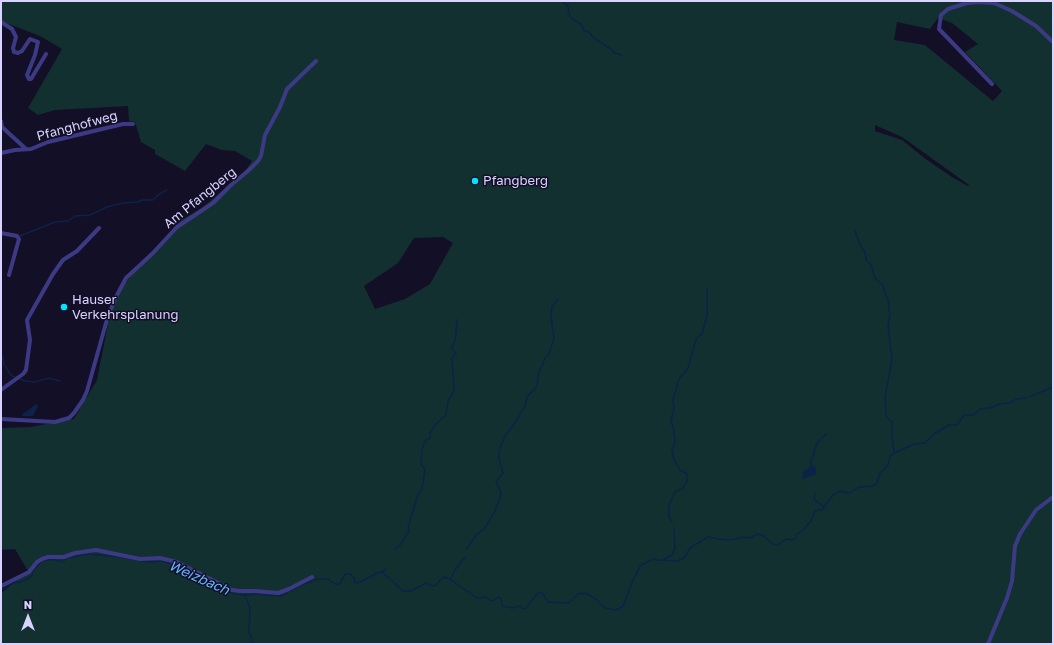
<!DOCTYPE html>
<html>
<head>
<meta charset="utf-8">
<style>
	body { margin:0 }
	#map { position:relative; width:1054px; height:645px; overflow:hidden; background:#130f26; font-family:"Golos Text",sans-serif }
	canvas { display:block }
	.frame { position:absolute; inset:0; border:2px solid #d9d4ff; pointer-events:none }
	.north { position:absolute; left:8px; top:597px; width:40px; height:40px; -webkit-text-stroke:3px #130f26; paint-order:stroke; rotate:0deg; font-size:11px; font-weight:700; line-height:16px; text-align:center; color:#d9d4ff }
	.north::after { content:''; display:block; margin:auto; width:14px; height:18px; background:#d9d4ff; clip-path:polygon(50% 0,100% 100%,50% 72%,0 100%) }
</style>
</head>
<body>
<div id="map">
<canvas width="1054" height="645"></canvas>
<div class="frame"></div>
<div class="north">N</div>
</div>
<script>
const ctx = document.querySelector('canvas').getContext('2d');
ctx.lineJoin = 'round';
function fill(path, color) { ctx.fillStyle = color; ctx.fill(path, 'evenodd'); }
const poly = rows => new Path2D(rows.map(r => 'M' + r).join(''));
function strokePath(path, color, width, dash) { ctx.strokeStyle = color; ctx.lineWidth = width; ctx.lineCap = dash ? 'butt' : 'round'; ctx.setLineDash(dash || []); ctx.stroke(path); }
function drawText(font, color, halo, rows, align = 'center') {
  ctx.font = font + ' "Golos Text",sans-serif'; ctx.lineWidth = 3; ctx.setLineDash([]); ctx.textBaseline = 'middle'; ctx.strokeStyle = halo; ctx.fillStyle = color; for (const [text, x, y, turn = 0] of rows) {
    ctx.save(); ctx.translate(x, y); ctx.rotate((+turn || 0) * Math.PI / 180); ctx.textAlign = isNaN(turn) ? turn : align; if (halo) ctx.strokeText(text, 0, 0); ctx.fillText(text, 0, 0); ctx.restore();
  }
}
fill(poly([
	[1,1,1053,1,1053,644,1,644,1,593,28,571,15,549,1,550,1,428,30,427,74,419,97,380,113,298,141,263,181,220,202,208,235,180,245,171,252,161,235,151,222,150,206,144,185,171,155,154,155,150,141,142,135,122,129,121,128,106,55,110,38,115,28,108,62,49,40,36,1,21],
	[938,18,952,23,978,44,965,52,1002,91,993,101,925,45,894,40,897,22,930,29],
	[875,125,902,137,969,185,983,173,968,186,952,177,927,160,902,140,875,131],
	[443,237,453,243,430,284,405,299,375,309,364,286,398,263,414,238]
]), '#12302f');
fill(poly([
	[36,404,38,406,33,416,23,416,22,414,24,413],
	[811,466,814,466,816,468,816,474,802,479,803,472]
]), '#0c2248');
strokePath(poly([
	[563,1,568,7,570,17,582,25,583,30,589,32,594,38,611,49,614,53,622,55],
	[855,231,861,247,865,252,866,260,871,265,875,278,883,285,885,293,889,303,889,312],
	[20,236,55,222,68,221,75,216,90,215,107,207,123,203,138,202,142,200,153,200,158,195,167,190],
	[890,314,888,326,892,360,885,397,886,416,892,422,892,436,894,452],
	[1,355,3,358,4,364,8,371,12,376,15,377],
	[20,379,25,381,35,382,49,378,60,381],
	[1029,397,1053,387],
	[811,467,811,459,814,454,815,448,818,442,826,434],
	[815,494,814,499,824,507],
	[672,522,669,516,669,507,671,500,675,492,683,488,687,481,687,474,680,470,674,459,672,450,675,442,674,431,671,421,674,408,673,400,679,379,688,368,695,343,697,338,702,334,707,316,707,288],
	[395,549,401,544,409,531,408,528,415,504,419,492,422,489,425,469,421,464,422,449,425,441,430,438,430,433,436,424,446,415,448,401,454,391,452,358,456,353,452,349,452,347,455,341,456,334,457,320],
	[467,549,476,535,484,529,493,515,500,498,501,492,496,482,503,473,499,459,499,451,505,436,517,420,525,406,527,397,537,386,538,375,545,358,549,354,554,338,551,317,552,307,558,299],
	[663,560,672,555,675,548,674,528],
	[382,572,386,569],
	[450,580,455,570,465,557],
	[1,590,12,583,20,582,31,577,35,569,42,561,53,559,62,562,67,558,89,554,121,557,148,562,161,561,176,565,191,572,234,594,245,595,258,594,281,596,301,585,318,579,328,579,335,584,340,584,345,574,350,574,354,578,355,583,361,582,377,573,382,572,403,591,411,591,426,583,432,586,436,585,443,577,448,578,477,598,485,597,492,601,499,597,501,599,502,606,512,608,520,606,522,609,526,608,538,593,542,593,548,602,569,603,578,594,586,593,597,600,605,608,616,610,623,606,634,578,641,565,653,559,659,560,678,561,684,558,690,548,708,537,726,540,736,539,742,537,750,538,757,534,764,536,772,544,778,545,786,539,792,540,795,539,797,534,803,530,811,521,815,511,822,510,833,495,840,491,850,493,859,487,873,486,877,483,880,473,888,465,890,456,894,453,914,444,925,443,934,434,949,425,957,425,964,415,973,415,980,409,990,408,1000,404,1009,403,1017,399,1026,398],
	[245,595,250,608,249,633,251,636,252,644]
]), '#0c2248', 1.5);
strokePath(poly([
	[1,22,12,29,16,37,13,48,14,52,18,53,22,51,30,39,38,42,35,55,27,75,29,79,31,79,46,54],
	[992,84,939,29,941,15,948,9,967,3,979,2,994,3,1012,11,1036,26,1053,42],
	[1,121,2,127,26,149],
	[1,153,15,150,31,149,48,142,123,124,133,124],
	[1,233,17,236,19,239,9,275],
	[1,390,23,374,26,370,30,340,27,320,53,274,63,260,77,251,99,228],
	[1,419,55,422,69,418,74,413,83,400,87,391,108,316,117,295,126,278,153,253,177,227,213,203,230,186,249,170,258,161,261,156,265,135,280,107,287,89,316,61],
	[1,586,29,572,37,562,42,559,48,557,64,557,75,553,96,550,140,559,160,558,177,562,232,590,240,591,255,591,278,593,289,589,312,577],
	[988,644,1007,598,1012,581,1015,546,1020,534,1036,510,1053,497]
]), '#3d3a85', 4);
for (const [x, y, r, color] of [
	[475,181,4,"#00e5ff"],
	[64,307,4,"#00e5ff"]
]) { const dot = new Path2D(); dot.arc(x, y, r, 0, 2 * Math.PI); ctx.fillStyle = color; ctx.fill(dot); strokePath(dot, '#130f26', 1.5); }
drawText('13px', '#d9d4ff', '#130f26', [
	["Pfanghofweg",77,126,-15],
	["Am Pfangberg",200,198,-39]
]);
drawText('13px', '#d9d4ff', '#130f26', [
	["Pfangberg",483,181],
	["Hauser",72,300],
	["Verkehrsplanung",72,315]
], 'left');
drawText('italic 14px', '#62b6ff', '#130f26', [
	["Weizbach",199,578,24]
]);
</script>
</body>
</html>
